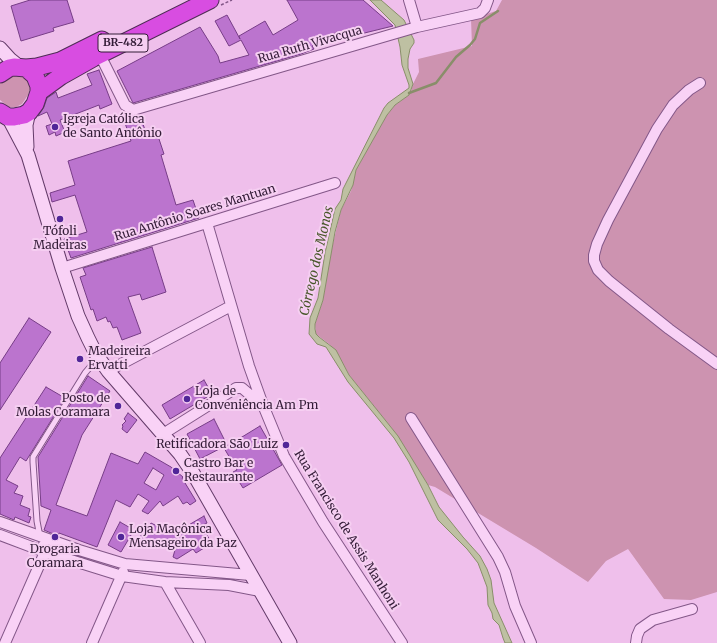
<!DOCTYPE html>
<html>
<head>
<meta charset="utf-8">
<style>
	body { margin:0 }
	canvas { display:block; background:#efbfeb }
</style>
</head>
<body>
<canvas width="717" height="643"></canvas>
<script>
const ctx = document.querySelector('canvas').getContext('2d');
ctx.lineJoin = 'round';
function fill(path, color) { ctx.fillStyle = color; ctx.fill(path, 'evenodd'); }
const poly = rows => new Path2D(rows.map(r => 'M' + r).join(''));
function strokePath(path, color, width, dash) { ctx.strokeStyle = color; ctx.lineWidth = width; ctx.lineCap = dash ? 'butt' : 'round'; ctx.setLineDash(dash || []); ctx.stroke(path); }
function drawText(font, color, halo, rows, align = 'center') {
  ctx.font = font + ' Merriweather,serif'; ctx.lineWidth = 4; ctx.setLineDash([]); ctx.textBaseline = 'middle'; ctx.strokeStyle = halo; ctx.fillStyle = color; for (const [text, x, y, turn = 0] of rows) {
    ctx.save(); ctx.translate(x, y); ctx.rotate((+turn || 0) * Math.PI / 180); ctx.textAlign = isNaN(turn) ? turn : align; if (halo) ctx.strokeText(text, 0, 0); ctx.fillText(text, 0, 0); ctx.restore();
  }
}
fill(poly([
	[502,0,717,0,717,592,691,600,664,599,628,549,606,561,588,582,536,548,435,487,428,485,393,430,349,375,339,356,329,344,316,334,315,324,323,300,329,260,341,210,351,191,356,170,374,137,387,115,395,105,409,95,411,91,413,84,419,72,418,59,472,46,471,19,496,11],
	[18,73,27,78,30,85,30,89,28,95,22,104,16,107,9,107,0,100,0,84,2,81]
]), '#cd93b0');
const water = poly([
	[370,0,381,0,404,20,414,40,414,43,410,49,408,59,408,68,413,84,409,95,395,105,387,115,356,170,353,185,341,210,335,232,323,300,315,324,315,329,316,334,319,337,336,350,349,375,398,436,428,485,439,507,463,537,480,556,487,569,491,580,494,603,512,643,505,643,503,638,499,625,493,619,492,613,488,605,487,587,478,563,467,549,438,520,409,462,394,438,348,382,326,347,317,344,309,334,310,318,318,298,325,253,335,209,341,200,343,189,384,108,388,103,409,88,409,85,402,65,400,47,395,25,370,0]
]);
fill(water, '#bec0a2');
strokePath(water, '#898e6a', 1);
strokePath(poly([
	[409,93,436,83,456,57,470,45,475,39,480,23,498,11]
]), '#898e6a', 2.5);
const building = poly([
	[30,0,67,0,74,22,53,28,54,31,21,41,11,6,30,0],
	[287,0,363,0,393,26,340,39,337,32,312,46,314,49,301,54,133,103,117,71,200,27,218,56,220,63,249,55,241,40,229,46,215,21,227,15,240,39,239,36,265,21,273,35,298,20,287,0],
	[99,70,112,104,100,109,99,105,60,120,65,132,56,136,55,132,49,135,46,126,52,124,47,112,38,116,44,107,47,98,56,92,58,98,92,85,87,74,99,70],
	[140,115,147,136,157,133,164,154,161,155,176,205,193,200,199,218,71,258,64,239,87,232,75,195,52,202,50,193,75,185,68,161,131,141,124,120,140,115],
	[152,247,166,292,142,300,140,294,128,297,141,333,122,340,117,327,113,328,110,321,108,322,106,317,97,321,93,309,91,310,80,277,86,275,83,268,152,247],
	[29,318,51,332,0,410,0,363,29,318],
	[88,376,110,391,82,435,56,505,87,516,111,453,138,464,145,452,171,467,183,477,182,478,196,501,190,505,187,502,183,504,178,496,163,506,160,501,148,514,142,511,149,501,138,494,130,507,116,500,97,547,59,533,58,536,44,530,51,510,41,506,38,457,88,376],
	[153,468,164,475,156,490,144,483,153,468],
	[204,380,212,394,170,419,162,405,204,380],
	[46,387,65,398,26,461,20,457,6,480,18,486,14,493,23,496,20,505,30,509,28,516,31,517,29,523,15,517,14,520,0,514,0,458,46,387],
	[128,413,137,420,127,433,122,429,123,426,122,425,126,421,124,419,128,413],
	[214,419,227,445,200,459,187,434,214,419],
	[260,426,282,465,243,488,233,472,237,470,224,448,260,426],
	[204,516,207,523,201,526,212,543,196,553,193,549,177,559,173,557,175,550,162,544,161,545,158,544,157,546,140,538,143,531,146,533,151,523,157,526,158,524,175,533,204,516],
	[120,522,134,530,121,552,108,545,120,522]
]);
fill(building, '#bb74ce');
strokePath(building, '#773d87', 1);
const lane = poly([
	[40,537,37,521,33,462,33,457,85,373,91,366,100,362]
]);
const street = poly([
	[409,0,417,27],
	[100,55,125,105,133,110,417,27,480,13,485,8,488,0],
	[700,83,689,90,673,105,657,129,608,220,597,244,594,255,594,261,598,270,609,281,669,329,717,364],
	[207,223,249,366,263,405,284,456,323,522,402,643],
	[62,268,335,183],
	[108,371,231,306],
	[411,418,498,557,505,572,515,606,531,643],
	[163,434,236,388,242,388,261,404],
	[0,522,79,550,125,564,250,575],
	[0,535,45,552,122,576,165,582,229,585,260,591],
	[165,582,200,643],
	[5,643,45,552,43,546],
	[92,643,123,572],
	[636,643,637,636,640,629,653,620,692,609]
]);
const secondary = poly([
	[0,48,10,59,20,67],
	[8,117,28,155,62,268,78,316,88,338,96,354,108,371,180,454,193,473,290,643],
	[27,147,26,125,28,116,32,108]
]);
const highway = poly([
	[26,68,37,67,60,61,102,40],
	[0,74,9,68,14,67,26,68,35,76,39,86,39,92,35,104,29,112,24,115,14,117,8,117,0,112],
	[39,92,61,76,93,58,210,0]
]);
strokePath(lane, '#835788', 7);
strokePath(street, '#835788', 12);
strokePath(secondary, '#643b69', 15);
strokePath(highway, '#4f2c55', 19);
strokePath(poly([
	[221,5,232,0]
]), '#835788', 1.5, [3, 2]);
strokePath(lane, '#f9d2f6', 5);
strokePath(street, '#f9d2f6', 10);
strokePath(secondary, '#f9d2f6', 13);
strokePath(highway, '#d84de1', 17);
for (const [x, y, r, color] of [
	[55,127,4,"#502698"],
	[60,219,4,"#502698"],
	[80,359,4,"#502698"],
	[187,399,4,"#502698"],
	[118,406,4,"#502698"],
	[286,445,4,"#502698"],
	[176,471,4,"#502698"],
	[55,537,4,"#502698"],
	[121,537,4,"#502698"]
]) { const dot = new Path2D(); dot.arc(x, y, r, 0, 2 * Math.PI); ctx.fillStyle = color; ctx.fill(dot); strokePath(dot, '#f6cff2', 1.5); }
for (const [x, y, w] of [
	[123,43,50]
]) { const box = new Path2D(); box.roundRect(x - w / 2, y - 9, w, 18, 3); ctx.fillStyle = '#f6cff2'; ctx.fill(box); strokePath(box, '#331c37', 1); }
drawText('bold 11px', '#331c37', null, [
	["BR-482",123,43]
]);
drawText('12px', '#331c37', '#f6cff2', [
	["Rua Ruth Vivacqua",310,45,-16],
	["Rua Antônio Soares Mantuan",195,213,-17],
	["Rua Francisco de Assis Manhoni",346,530,58]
]);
drawText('12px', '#331c37', '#f6cff2', [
	["Igreja Católica",63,120],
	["de Santo Antônio",63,134],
	["Tófoli",60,232,"center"],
	["Madeiras",60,246,"center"],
	["Madeireira",88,352],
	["Ervatti",88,366],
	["Loja de",195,392],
	["Conveniência Am Pm",195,406],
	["Posto de",110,399,"right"],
	["Molas Coramara",110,413,"right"],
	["Retificadora São Luiz",278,445,"right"],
	["Castro Bar e",184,464],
	["Restaurante",184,478],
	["Loja Maçônica",129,530],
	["Mensageiro da Paz",129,544],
	["Drogaria",55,550,"center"],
	["Coramara",55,564,"center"]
], 'left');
drawText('italic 13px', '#49572b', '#f6cff2', [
	["Córrego dos Monos",317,261,-77]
]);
</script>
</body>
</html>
